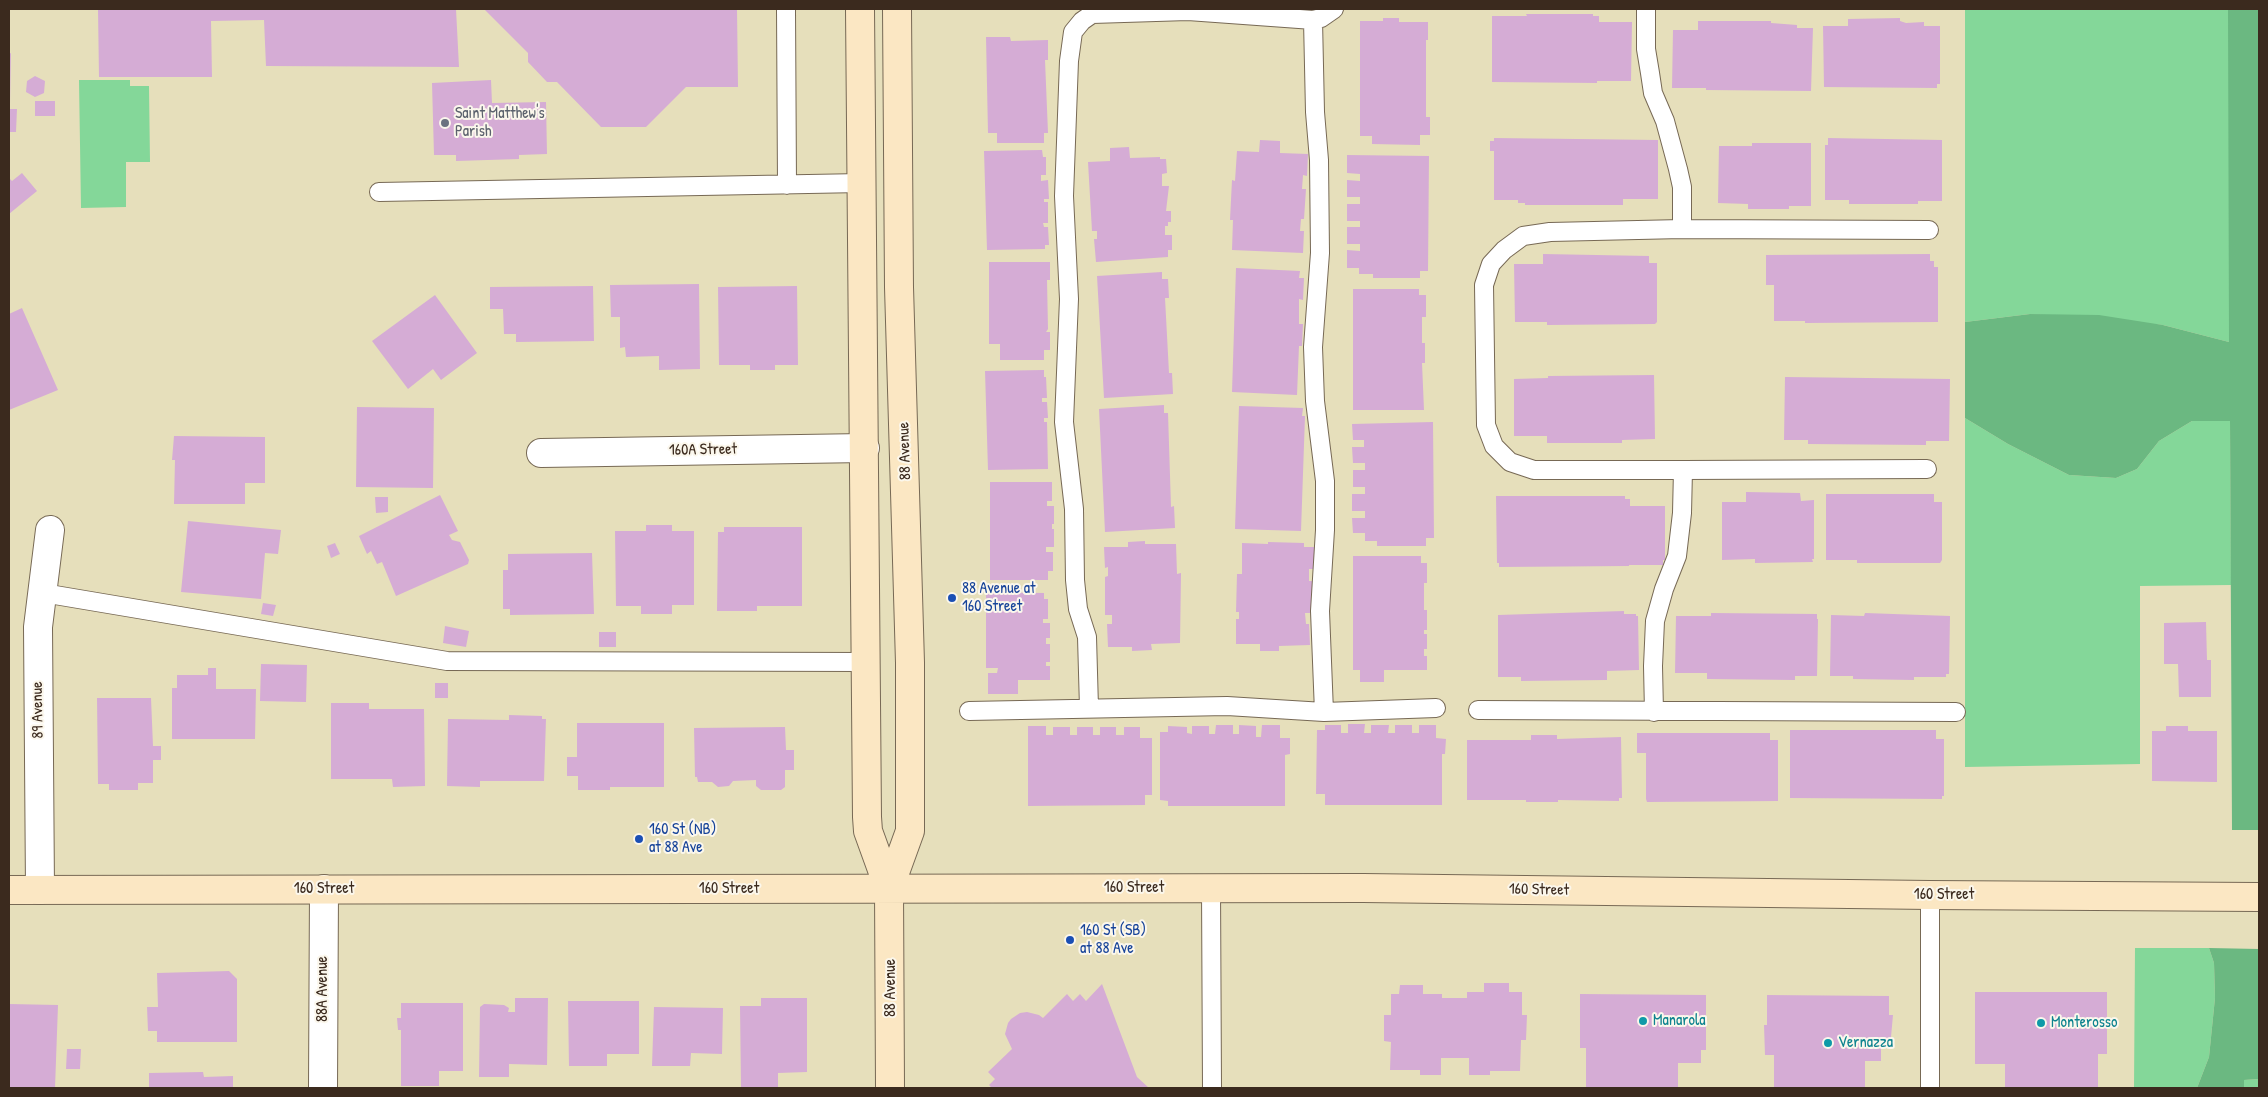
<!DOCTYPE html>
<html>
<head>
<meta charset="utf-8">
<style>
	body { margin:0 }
	#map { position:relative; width:2268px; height:1097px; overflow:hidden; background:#e6dfbb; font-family:"Patrick Hand",sans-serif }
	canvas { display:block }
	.frame { position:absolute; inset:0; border:10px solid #3b2a1e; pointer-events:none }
</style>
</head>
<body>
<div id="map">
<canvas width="2268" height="1097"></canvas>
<div class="frame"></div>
</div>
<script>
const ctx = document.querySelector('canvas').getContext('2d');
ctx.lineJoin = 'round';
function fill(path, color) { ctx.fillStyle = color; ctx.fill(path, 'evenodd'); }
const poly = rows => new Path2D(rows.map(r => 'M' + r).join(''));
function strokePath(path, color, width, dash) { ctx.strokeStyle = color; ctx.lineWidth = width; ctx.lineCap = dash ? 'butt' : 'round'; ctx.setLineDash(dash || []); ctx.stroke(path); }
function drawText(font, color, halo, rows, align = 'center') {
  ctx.font = font + ' "Patrick Hand",sans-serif'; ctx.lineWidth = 4; ctx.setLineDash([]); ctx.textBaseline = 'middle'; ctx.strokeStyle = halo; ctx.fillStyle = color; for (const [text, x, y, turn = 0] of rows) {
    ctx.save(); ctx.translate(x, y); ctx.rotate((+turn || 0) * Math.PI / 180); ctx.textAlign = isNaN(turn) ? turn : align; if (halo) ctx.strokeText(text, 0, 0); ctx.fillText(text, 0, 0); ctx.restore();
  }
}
fill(poly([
	[1965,9,2259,9,2259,306,2229,306,2229,342,2163,325,2030,314,1965,322],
	[79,80,130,80,130,86,149,86,150,162,126,162,126,207,81,208],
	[1965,418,2008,444,2069,475,2116,478,2137,469,2159,441,2192,421,2230,421,2231,585,2140,586,2140,764,1965,767],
	[2135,948,2209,948,2214,963,2215,998,2209,1057,2197,1088,2134,1088],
	[2259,1079,2259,1088,2244,1088,2244,1080]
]), '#84d799');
fill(poly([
	[2228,9,2259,9,2259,830,2232,830,2230,421,2192,421,2159,441,2137,469,2116,478,2069,475,2008,444,1965,418,1965,322,2030,314,2099,315,2163,325,2229,342],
	[2209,948,2259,949,2259,1079,2244,1080,2244,1088,2197,1088,2209,1057,2215,998,2214,963]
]), '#6bb881');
fill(poly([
	[98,9,456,9,459,67,266,66,264,20,211,21,212,77,99,77],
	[484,9,737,9,738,87,686,87,646,127,601,127,557,82,547,82,528,62,528,53],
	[1526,14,1593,14,1593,16,1599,16,1599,22,1632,22,1631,81,1597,81,1597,83,1492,82,1492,16,1527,16],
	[1383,18,1399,18,1399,22,1428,22,1428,40,1426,40,1426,117,1430,117,1430,135,1420,135,1420,145,1372,144,1372,136,1360,136,1360,21,1383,21],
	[1900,18,1900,21,1906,23,1924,22,1924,26,1940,26,1940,84,1937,84,1937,88,1824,87,1823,26,1848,26,1848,19],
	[1698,21,1771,21,1771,23,1797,25,1797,28,1813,28,1811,91,1706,90,1706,88,1672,88,1673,30,1698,30],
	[986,37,1010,37,1011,41,1048,40,1048,60,1045,60,1048,133,1044,133,1044,143,997,143,997,133,988,133],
	[11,53,10,104,9,104,9,54],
	[35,76,45,81,44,93,35,97,26,92,27,81],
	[491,80,492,103,546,102,547,154,519,155,519,159,456,161,456,155,434,155,432,83],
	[35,101,55,101,55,116,35,116],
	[9,109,17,109,16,132,9,132],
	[1494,138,1658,140,1658,199,1623,199,1623,205,1525,205,1525,203,1518,203,1518,200,1494,200,1494,151,1490,151,1490,141,1494,141],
	[1828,138,1942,140,1942,201,1918,201,1918,204,1849,204,1849,200,1825,200,1825,145,1828,145],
	[1260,140,1280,141,1280,153,1308,154,1307,176,1303,175,1302,189,1306,189,1304,219,1301,219,1300,231,1304,231,1303,253,1232,250,1233,220,1230,220,1232,180,1235,181,1237,151,1259,152],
	[1752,143,1811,143,1811,206,1789,206,1789,209,1748,209,1748,204,1718,203,1719,146,1752,146],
	[1129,147,1130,158,1160,157,1160,159,1166,159,1167,173,1162,174,1162,186,1169,186,1166,211,1171,211,1171,222,1168,222,1168,226,1165,226,1165,235,1172,235,1172,250,1168,250,1168,257,1096,262,1094,239,1097,239,1097,231,1092,231,1088,162,1110,161,1110,148],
	[1042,150,1043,157,1046,157,1046,175,1041,175,1041,181,1048,180,1049,199,1044,199,1044,202,1048,202,1048,223,1043,223,1044,227,1048,227,1049,245,1045,245,1045,249,987,250,984,151],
	[1347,155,1429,156,1428,271,1420,271,1420,278,1373,278,1373,274,1359,274,1359,268,1347,268,1347,250,1360,251,1360,244,1347,244,1347,227,1360,227,1360,221,1347,221,1347,204,1360,204,1360,197,1347,197,1347,180,1360,181,1360,174,1347,173],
	[22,173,37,191,9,214,9,178,12,181],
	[1543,254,1649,256,1649,263,1657,263,1657,322,1655,324,1547,325,1547,322,1515,322,1514,264,1543,264],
	[1930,254,1930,261,1934,261,1934,267,1938,267,1938,322,1805,323,1805,321,1774,321,1774,285,1766,285,1766,255],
	[989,262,1050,262,1050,280,1047,280,1048,329,1046,332,1050,332,1050,350,1044,350,1044,360,1000,360,1000,344,989,344],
	[1236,268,1300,271,1299,278,1304,278,1303,300,1299,299,1299,324,1303,324,1302,346,1299,346,1297,395,1232,392],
	[1162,272,1162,279,1168,279,1169,298,1165,298,1169,373,1172,373,1173,394,1104,398,1097,276],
	[699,284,700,369,659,370,659,356,626,357,625,347,620,348,620,317,611,317,610,285],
	[593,286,594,341,516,342,516,334,504,334,503,309,490,309,490,287],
	[797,286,798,365,775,365,775,370,750,370,750,365,719,365,718,287],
	[1353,289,1419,289,1419,295,1426,295,1426,317,1422,317,1422,343,1425,343,1425,363,1422,363,1424,410,1353,410],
	[435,295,477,353,441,380,433,369,408,389,372,341],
	[22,308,58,390,9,410,9,314],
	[1044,370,1044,377,1046,377,1047,398,1042,398,1042,402,1047,402,1048,418,1044,418,1044,422,1047,422,1048,469,988,470,985,371],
	[1654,375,1655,439,1622,440,1622,443,1547,443,1547,436,1514,436,1514,379,1548,378,1548,376],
	[1785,377,1950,379,1949,441,1926,441,1926,445,1808,444,1808,440,1784,440],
	[1164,405,1164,413,1168,413,1171,507,1174,506,1175,528,1105,532,1099,409],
	[1239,406,1303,408,1302,416,1305,416,1301,531,1235,529],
	[357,407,434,408,433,488,356,487],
	[1433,422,1434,538,1426,538,1426,546,1377,546,1377,541,1365,541,1365,533,1353,533,1352,518,1365,518,1365,511,1352,511,1352,494,1365,494,1365,487,1353,487,1353,470,1365,470,1365,463,1353,463,1352,447,1364,447,1364,440,1353,440,1352,424],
	[174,436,265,437,265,483,245,483,245,504,174,504,175,460,172,460],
	[990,482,1052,482,1052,501,1047,501,1047,506,1054,506,1054,524,1052,524,1052,529,1054,529,1054,547,1046,547,1046,552,1053,552,1053,571,1048,571,1048,580,990,580],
	[1746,492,1800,493,1801,501,1814,500,1814,559,1812,559,1813,562,1755,563,1755,559,1722,560,1722,502,1746,502],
	[1826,494,1934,494,1934,502,1942,502,1942,560,1940,563,1857,563,1857,560,1826,560],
	[440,495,458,531,449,535,452,540,460,542,469,560,468,564,396,596,382,562,377,564,371,551,367,554,359,536],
	[1496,496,1625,496,1625,499,1630,499,1630,506,1665,506,1665,560,1663,560,1663,565,1629,565,1629,566,1499,567,1499,563,1497,563],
	[375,497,388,497,388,512,376,513],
	[188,521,281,530,278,554,265,553,261,599,181,592],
	[646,525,672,525,672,531,694,531,694,605,672,605,672,614,641,614,641,606,616,606,615,531,646,531],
	[724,527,802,527,802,606,757,606,757,611,717,611,718,532,724,532],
	[1145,541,1145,544,1176,544,1177,574,1181,573,1180,643,1151,644,1152,650,1132,651,1132,647,1108,647,1107,624,1112,624,1112,615,1105,615,1105,577,1108,576,1108,567,1105,568,1104,547,1128,547,1128,542],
	[1268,542,1304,543,1304,547,1314,547,1314,569,1309,569,1309,581,1312,581,1313,613,1305,613,1306,624,1309,624,1310,645,1279,646,1279,651,1260,651,1260,644,1236,644,1236,619,1239,619,1239,612,1236,612,1237,574,1242,574,1242,543,1268,544],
	[335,543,340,554,331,558,327,546],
	[592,553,594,614,510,615,510,609,503,609,503,570,508,570,508,554],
	[1353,556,1421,556,1421,563,1427,563,1427,583,1424,583,1424,610,1427,610,1427,630,1424,630,1424,634,1427,634,1427,649,1424,649,1424,656,1427,656,1427,670,1384,670,1384,682,1360,682,1360,670,1353,670],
	[986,592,1044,593,1044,599,1048,599,1048,619,1043,619,1043,623,1050,623,1050,638,1046,638,1046,644,1050,644,1050,662,1046,662,1046,666,1050,666,1050,680,1018,680,1018,694,988,694,988,673,997,673,998,668,986,668],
	[263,603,276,605,273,616,261,614],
	[1624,611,1624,614,1636,614,1636,616,1638,616,1639,670,1607,671,1607,680,1521,681,1521,677,1498,677,1498,615],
	[1711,613,1817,614,1817,619,1818,619,1817,676,1795,676,1795,680,1707,679,1707,673,1675,673,1676,616,1711,616],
	[1865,613,1950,616,1949,674,1946,674,1946,677,1914,677,1914,680,1853,679,1853,676,1830,676,1831,615,1864,616],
	[2206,622,2207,660,2211,660,2211,697,2179,697,2178,664,2164,664,2164,623],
	[445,626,469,631,466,647,443,643],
	[599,632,616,632,616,647,599,647],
	[261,664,307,665,306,702,260,701],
	[208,668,216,668,216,689,256,689,255,739,172,739,172,688,177,688,177,675,208,675],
	[435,683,448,683,448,698,435,698],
	[97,698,151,698,153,746,161,746,161,760,153,760,153,783,138,783,138,790,109,790,109,784,98,784],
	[331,703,369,703,369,709,424,709,425,786,393,787,392,779,331,779],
	[509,715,542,716,542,719,546,719,544,781,480,781,480,787,447,786,448,719,509,720],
	[577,723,664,723,664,787,610,787,610,790,578,790,578,776,567,776,567,757,577,757],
	[1348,724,1365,724,1364,733,1371,733,1371,725,1389,725,1388,733,1395,733,1395,725,1412,725,1412,733,1419,733,1419,725,1436,725,1436,738,1446,739,1445,754,1442,754,1442,805,1325,805,1325,794,1316,794,1317,730,1325,730,1325,725,1341,725,1341,733,1348,733],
	[1216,725,1233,725,1233,734,1239,734,1239,725,1256,726,1256,737,1261,737,1262,725,1280,725,1280,738,1290,738,1290,754,1285,755,1285,806,1168,806,1168,801,1160,800,1160,732,1168,732,1168,726,1187,727,1187,733,1192,734,1192,726,1209,726,1209,734,1215,734],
	[1028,726,1046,726,1046,735,1053,735,1053,727,1070,727,1070,735,1077,735,1077,727,1093,727,1093,735,1100,735,1100,727,1116,727,1116,735,1124,735,1124,727,1140,727,1140,738,1152,738,1152,795,1145,795,1145,805,1028,806],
	[2166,726,2188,726,2188,731,2217,731,2217,782,2152,781,2152,731,2166,731],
	[785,727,786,750,794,750,794,770,785,770,785,787,781,790,761,790,756,786,756,780,733,781,729,786,718,787,712,782,698,782,697,777,695,777,694,728],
	[1790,730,1936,730,1936,739,1944,739,1944,796,1942,796,1942,799,1790,798],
	[1637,733,1770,733,1770,740,1778,740,1778,801,1647,802,1646,799,1646,753,1637,753],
	[1531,735,1557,735,1557,739,1621,737,1622,798,1619,798,1619,801,1558,800,1558,802,1526,802,1526,800,1467,800,1467,740,1531,740],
	[229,971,237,979,237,1042,157,1042,157,1031,148,1031,147,1007,158,1007,157,973],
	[1484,983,1509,983,1509,992,1522,992,1522,1015,1527,1015,1526,1040,1521,1040,1520,1071,1490,1071,1490,1075,1469,1075,1469,1058,1441,1058,1441,1075,1420,1075,1420,1070,1390,1070,1391,1042,1384,1041,1384,1015,1391,1015,1391,994,1399,994,1400,985,1423,985,1423,994,1442,994,1442,998,1467,998,1467,992,1484,992],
	[1102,984,1137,1077,1149,1088,992,1088,989,1085,995,1079,988,1072,1012,1049,1005,1034,1008,1023,1011,1019,1020,1013,1027,1012,1039,1015,1043,1018,1067,994,1073,1001,1080,994,1086,1001],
	[1975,992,2107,992,2107,1054,2098,1054,2098,1088,2005,1088,2005,1064,1975,1064],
	[1580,994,1706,995,1706,1050,1701,1050,1701,1063,1678,1063,1678,1088,1586,1088,1586,1048,1580,1048],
	[1767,995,1889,996,1889,1015,1893,1015,1890,1048,1881,1048,1881,1061,1865,1061,1865,1088,1774,1088,1774,1055,1765,1055,1764,1025,1767,1025],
	[515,998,548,998,547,1065,509,1064,509,1077,479,1077,480,1007,484,1004,504,1005,509,1008,508,1012,515,1012],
	[761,998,807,998,807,1072,778,1073,778,1087,741,1087,740,1006,761,1006],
	[568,1001,639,1001,639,1054,607,1054,607,1066,569,1066],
	[401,1003,463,1003,463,1071,439,1071,439,1086,401,1086,401,1030,398,1030,397,1018,401,1018],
	[9,1004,58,1005,55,1088,9,1088],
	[654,1007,723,1008,722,1054,691,1053,690,1066,652,1066],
	[67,1049,81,1049,80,1069,66,1069],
	[203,1072,204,1077,233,1076,233,1088,149,1088,149,1073]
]), '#d5acd5');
const lane = poly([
	[786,9,787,185],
	[1646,9,1646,49,1650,73,1653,93,1665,121,1678,169,1682,187,1682,229],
	[1313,20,1315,112,1319,160,1320,253,1313,347,1315,401,1325,481,1325,530,1320,611,1324,712],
	[379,192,862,183],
	[1683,470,1927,469],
	[43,593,447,661,867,662],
	[1089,708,1087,637,1078,609,1075,580,1074,509,1064,422,1069,299,1064,196,1069,61,1073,32,1082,21,1092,14,1188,11,1313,20,1321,18,1334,9],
	[1478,710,1956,712],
	[969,711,1227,706,1324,712,1436,708],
	[1654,712,1653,666,1655,621,1664,589,1677,556,1682,513,1683,470,1534,470,1510,462,1494,446,1486,425,1484,285,1491,264,1504,250,1523,236,1550,232,1682,229,1929,230],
	[1211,888,1212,1088],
	[1930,1088,1930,895]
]);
const street = poly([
	[541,453,865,448],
	[40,890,38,627,50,530],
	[323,1088,324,889]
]);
const secondary = poly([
	[860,9,867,817,868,831,889,889,890,1088],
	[889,889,910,831,910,663,899,287,897,9],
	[9,890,1363,888,1930,895,2259,897]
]);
strokePath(lane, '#776955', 20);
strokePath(street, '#776955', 30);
strokePath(secondary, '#776955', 30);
strokePath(lane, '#fff', 18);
strokePath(street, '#fff', 28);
strokePath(secondary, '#fbe7c3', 28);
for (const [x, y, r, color] of [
	[445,123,5,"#6b7280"],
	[952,598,5,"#1a4fb4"],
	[639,839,5,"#1a4fb4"],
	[1070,940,5,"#1a4fb4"],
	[1643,1021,5,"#0f9aa8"],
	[2041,1023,5,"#0f9aa8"],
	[1828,1043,5,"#0f9aa8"]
]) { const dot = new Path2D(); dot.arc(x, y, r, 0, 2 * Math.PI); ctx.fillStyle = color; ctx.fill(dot); strokePath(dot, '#fbf7ec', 2); }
drawText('16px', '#5b616d', '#fbf7ec', [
	["Saint Matthew's",455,114],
	["Parish",455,132]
], 'left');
drawText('16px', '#3b2a1e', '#fbf7ec', [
	["160A Street",703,450,-1],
	["88 Avenue",905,451,-92],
	["89 Avenue",38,710,-91],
	["160 Street",1134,888],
	["160 Street",324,889],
	["160 Street",729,889],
	["160 Street",1539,890,1],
	["160 Street",1944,895],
	["88 Avenue",891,988,-90],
	["88A Avenue",323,989,-90]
]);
drawText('16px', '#164399', '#fbf7ec', [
	["88 Avenue at",962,589],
	["160 Street",962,607],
	["160 St (NB)",649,830],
	["at 88 Ave",649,848],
	["160 St (SB)",1080,931],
	["at 88 Ave",1080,949]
], 'left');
drawText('16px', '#0d838f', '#fbf7ec', [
	["Manarola",1653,1021],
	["Monterosso",2051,1023],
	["Vernazza",1838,1043]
], 'left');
</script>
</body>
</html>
